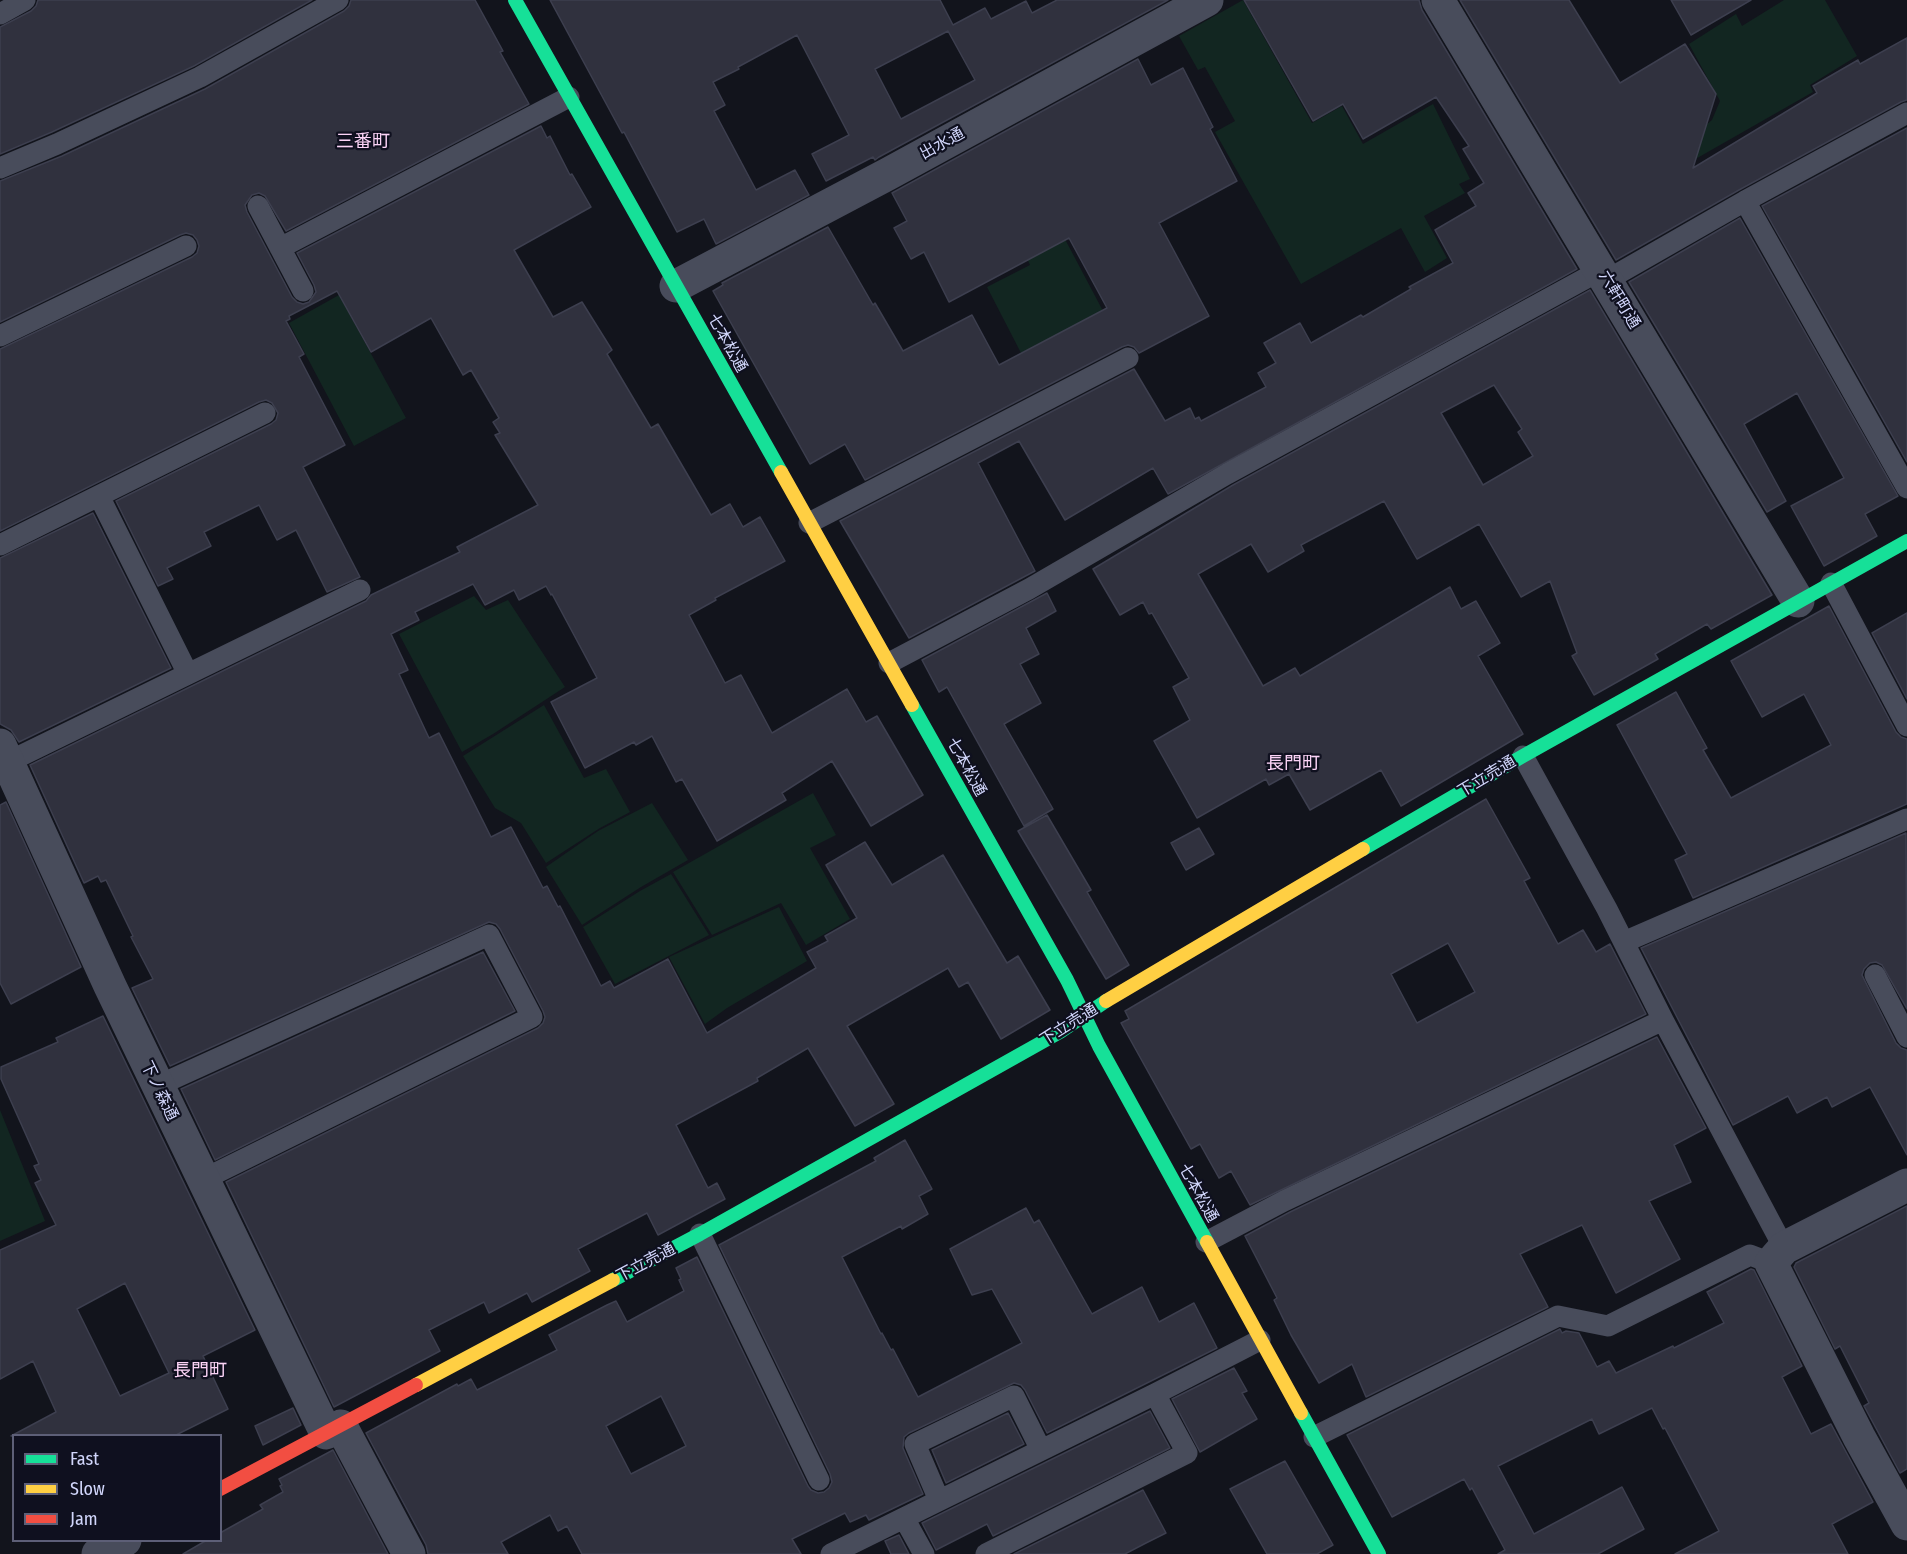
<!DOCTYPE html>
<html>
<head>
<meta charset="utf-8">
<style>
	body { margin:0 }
	#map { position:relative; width:1907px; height:1554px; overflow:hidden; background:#12141c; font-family:"Fira Sans Condensed",sans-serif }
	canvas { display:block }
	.legend { position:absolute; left:12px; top:1434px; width:210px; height:108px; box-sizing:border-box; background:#0f101f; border:2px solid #5d5f77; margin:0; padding:8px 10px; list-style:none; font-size:18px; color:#d1d6fb }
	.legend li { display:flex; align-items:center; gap:12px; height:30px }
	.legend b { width:30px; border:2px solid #5d5f77 }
</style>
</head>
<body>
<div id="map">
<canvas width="1907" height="1554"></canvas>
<ul class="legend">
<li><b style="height:8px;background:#16e098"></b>Fast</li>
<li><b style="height:8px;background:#ffcf43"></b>Slow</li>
<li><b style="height:8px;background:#f24e42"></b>Jam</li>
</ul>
</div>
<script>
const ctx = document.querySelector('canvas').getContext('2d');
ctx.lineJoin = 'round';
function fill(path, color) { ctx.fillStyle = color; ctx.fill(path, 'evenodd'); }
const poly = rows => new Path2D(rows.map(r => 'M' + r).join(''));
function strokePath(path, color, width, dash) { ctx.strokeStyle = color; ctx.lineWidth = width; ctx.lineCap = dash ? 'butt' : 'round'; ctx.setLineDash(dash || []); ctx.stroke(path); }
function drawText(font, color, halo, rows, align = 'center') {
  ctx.font = font + ' "Fira Sans Condensed","Noto Sans JP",sans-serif'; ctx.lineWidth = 4.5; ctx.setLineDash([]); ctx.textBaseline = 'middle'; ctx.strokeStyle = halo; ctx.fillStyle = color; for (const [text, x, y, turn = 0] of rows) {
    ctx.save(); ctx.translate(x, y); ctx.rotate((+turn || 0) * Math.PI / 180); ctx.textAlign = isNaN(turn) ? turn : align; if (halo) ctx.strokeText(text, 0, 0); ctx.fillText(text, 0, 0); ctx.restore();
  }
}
fill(poly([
	[1243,0,1312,123,1342,106,1363,144,1433,104,1470,179,1459,184,1465,193,1424,216,1447,258,1425,272,1401,228,1301,284,1215,132,1235,121,1205,67,1198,70,1179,36],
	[1784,0,1825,0,1857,56,1810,85,1813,92,1657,181,1652,170,1712,120,1720,101,1689,44,1736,14,1742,26],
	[1058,226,1103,311,1021,353,987,287,1030,265,1024,252],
	[339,295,406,418,354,446,289,323],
	[474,596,486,610,508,600,565,687,493,734,462,752,399,634],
	[544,705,584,778,606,769,630,812,600,828,546,863,521,823,495,808,463,756],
	[813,793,836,835,810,848,850,919,806,945,781,903,712,935,673,872],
	[652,803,688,860,641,887,582,925,546,867,598,831],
	[671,874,709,935,615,984,583,927,640,891],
	[779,907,807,961,727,1008,705,1024,669,957],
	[0,1110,45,1221,0,1241]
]), '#122621');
const building = poly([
	[38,0,312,0,194,66,52,132,0,154,0,27,31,11,36,6,38,0],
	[351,0,475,0,503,51,500,52,529,104,286,231,265,196,259,193,252,195,245,205,247,212,292,297,297,302,303,304,309,302,316,292,314,285,297,253,541,126,547,138,550,136,570,175,572,174,591,207,514,250,553,317,582,302,612,350,607,354,651,428,658,424,711,515,730,504,743,527,760,517,785,561,715,598,716,600,689,615,725,683,741,675,772,733,847,689,866,722,877,716,923,795,871,826,832,761,782,793,786,800,717,841,682,779,676,782,652,736,636,745,634,742,585,768,551,702,597,678,552,594,551,595,546,586,519,600,514,590,485,605,473,584,415,612,419,620,391,634,408,670,399,674,429,738,439,733,491,837,511,827,543,888,547,886,558,907,560,906,601,986,610,981,614,988,668,959,707,1033,816,968,807,952,828,941,825,936,857,918,826,865,865,842,892,885,943,855,1007,963,1018,956,1050,1010,1001,1039,968,982,959,987,948,968,847,1026,894,1104,855,1126,808,1048,757,1078,758,1081,676,1125,708,1188,717,1183,725,1199,658,1235,647,1213,578,1249,590,1271,532,1302,527,1293,489,1313,484,1302,429,1330,440,1351,334,1407,226,1182,538,1028,543,1023,545,1017,543,1011,500,929,496,924,489,922,170,1066,132,988,153,979,131,937,133,936,106,880,101,882,98,876,84,883,30,765,366,601,371,595,460,552,457,547,538,505,495,435,500,433,493,422,499,418,471,370,463,375,431,318,371,352,337,291,289,316,290,319,286,321,304,354,299,357,345,445,303,467,360,577,327,592,296,530,277,540,259,505,204,532,211,546,167,568,173,579,158,586,116,501,271,424,276,420,278,413,272,403,266,400,259,402,0,531,0,349,192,257,197,253,199,246,197,240,193,235,186,233,180,235,0,322,0,181,62,156,205,89,344,11,349,6,351,0],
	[550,0,940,0,953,25,985,8,991,19,1026,1,1032,13,1057,0,1168,0,879,157,875,160,873,157,826,181,812,154,849,135,797,35,738,67,739,69,713,82,725,105,714,111,756,190,795,170,809,195,716,244,704,219,677,232,624,132,622,133,550,0],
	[948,31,975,80,901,119,875,69,948,31],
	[1244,0,1419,0,1422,10,1577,269,1168,494,1153,468,1065,520,1019,441,978,463,1035,571,909,638,840,521,1134,369,1165,421,1190,408,1195,419,1199,417,1201,421,1266,387,1258,373,1276,363,1264,343,1300,323,1311,343,1361,315,1363,317,1411,289,1409,287,1453,263,1435,230,1476,206,1468,193,1484,183,1463,149,1469,146,1436,97,1363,139,1343,104,1313,121,1244,0],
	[1460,0,1569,0,1620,83,1685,44,1716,94,1693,168,1817,93,1813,86,1858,60,1860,64,1907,38,1907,100,1901,102,1739,190,1616,260,1460,0],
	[1671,0,1751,0,1691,35,1671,0],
	[1138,59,1151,85,1183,68,1213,127,1210,129,1237,181,1159,223,1209,316,1139,353,1134,347,1128,345,1122,347,865,480,845,444,810,464,713,291,723,285,722,283,828,227,873,305,875,303,903,351,972,315,999,365,1107,308,1069,238,949,302,924,252,911,259,894,228,907,221,892,193,1138,59],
	[1907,128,1907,462,1762,206,1907,128],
	[1740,218,1898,496,1865,514,1877,536,1824,566,1791,506,1844,478,1797,393,1744,424,1786,501,1767,512,1629,282,1740,218],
	[1590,290,1772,595,1711,629,1707,624,1655,654,1658,659,1594,695,1572,656,1577,653,1550,581,1521,597,1479,524,1417,559,1384,501,1301,545,1304,551,1268,572,1251,544,1198,574,1263,686,1295,668,1300,676,1450,587,1461,609,1476,601,1500,643,1478,656,1523,734,1401,806,1381,770,1310,810,1289,774,1269,785,1266,779,1197,818,1154,741,1190,720,1173,687,1189,678,1152,613,1149,614,1143,602,1120,615,1093,569,1233,485,1590,290],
	[1494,385,1522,429,1518,432,1533,456,1483,485,1441,413,1494,385],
	[93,513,171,668,19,742,11,730,0,724,0,558,93,513],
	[1047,593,1056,611,1026,628,1039,654,1020,664,1041,703,1004,724,1053,809,1024,826,947,687,939,692,922,660,1047,593],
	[1829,606,1896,732,1901,737,1907,739,1907,804,1693,898,1675,860,1687,854,1617,725,1676,692,1707,748,1703,750,1731,798,1831,745,1804,694,1762,717,1731,661,1829,606],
	[1907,613,1907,699,1872,633,1907,613],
	[1486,799,1530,878,1524,881,1558,944,1583,930,1596,952,1610,944,1646,1014,1250,1205,1231,1171,1219,1178,1200,1144,1191,1149,1121,1023,1129,1019,1125,1011,1486,799],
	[1448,943,1475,992,1417,1023,1391,974,1448,943],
	[6,802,81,967,11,1004,0,983,0,805,6,802],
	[1047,815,1091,890,1087,892,1129,965,1106,979,1018,831,1047,815],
	[1199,828,1214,854,1186,870,1171,843,1199,828],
	[1906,833,1907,1009,1882,965,1876,962,1870,963,1864,969,1862,975,1896,1043,1901,1048,1907,1050,1907,1155,1870,1087,1832,1107,1827,1097,1797,1113,1788,1096,1733,1125,1641,948,1906,833],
	[483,952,515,1011,215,1160,181,1089,483,952],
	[103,1016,255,1330,203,1356,228,1409,174,1436,11,1436,56,1412,33,1361,0,1379,0,1250,56,1225,35,1183,41,1180,34,1166,39,1164,1,1079,1,1067,58,1042,56,1038,103,1016],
	[125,1283,169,1373,120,1396,77,1309,125,1283],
	[1657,1037,1706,1128,1674,1145,1691,1182,1649,1201,1680,1259,1616,1293,1582,1225,1520,1254,1548,1307,1366,1397,1352,1364,1319,1383,1291,1335,1274,1300,1277,1298,1245,1236,1290,1212,1657,1037],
	[905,1140,932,1189,919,1196,928,1214,902,1229,901,1226,842,1257,881,1334,882,1333,891,1350,893,1349,918,1397,1022,1343,992,1289,972,1295,950,1249,1026,1208,1034,1223,1039,1220,1092,1314,1142,1287,1159,1322,1194,1303,1217,1348,1047,1433,1025,1390,1021,1385,1014,1383,909,1433,904,1437,903,1448,923,1494,869,1520,866,1515,850,1522,845,1513,792,1539,801,1554,582,1554,567,1526,558,1531,550,1515,501,1542,508,1554,428,1554,426,1545,366,1433,457,1384,458,1386,471,1379,477,1390,557,1350,549,1335,607,1305,616,1301,627,1322,684,1291,679,1280,681,1279,676,1268,697,1257,808,1486,811,1490,818,1493,824,1492,829,1488,832,1482,830,1474,719,1245,876,1161,874,1158,905,1140],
	[661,1396,686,1446,631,1474,606,1426,661,1396],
	[1907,1206,1907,1469,1900,1473,1864,1406,1869,1403,1840,1346,1835,1349,1794,1267,1796,1263,1907,1206],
	[1751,1269,1754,1270,1802,1366,1782,1377,1811,1434,1831,1424,1873,1502,1832,1524,1848,1554,1675,1554,1719,1531,1665,1428,1663,1429,1652,1408,1599,1434,1592,1419,1498,1466,1534,1534,1622,1487,1644,1529,1598,1554,1498,1554,1505,1550,1472,1488,1470,1490,1464,1479,1392,1517,1347,1435,1560,1329,1562,1333,1566,1331,1579,1333,1597,1367,1609,1361,1616,1373,1673,1346,1674,1348,1724,1323,1707,1292,1751,1269],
	[1234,1368,1247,1391,1242,1393,1257,1419,1200,1452,1172,1399,1234,1368],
	[293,1408,301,1425,263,1445,255,1426,293,1408],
	[1150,1411,1170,1448,993,1536,987,1524,936,1550,922,1523,1150,1411],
	[1008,1413,1024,1444,946,1483,932,1450,1008,1413],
	[333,1450,388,1554,183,1554,207,1540,220,1540,220,1533,263,1509,260,1505,283,1492,280,1486,282,1485,279,1479,333,1450],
	[1285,1461,1333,1545,1317,1554,1267,1554,1230,1489,1285,1461],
	[1143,1490,1166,1533,1146,1543,1125,1554,1014,1554,1143,1490],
	[899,1535,909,1554,891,1554,885,1541,899,1535]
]);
fill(building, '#30313e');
strokePath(building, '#3d3f4f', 1.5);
strokePath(poly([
	[0,14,25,0],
	[0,168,57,144,200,77,338,0],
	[1745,201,1907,488],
	[258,206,303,291],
	[280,248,569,97],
	[1607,280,1745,201,1907,113],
	[0,336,186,246],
	[99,496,188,674],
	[809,523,1128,358],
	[0,545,265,413],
	[1831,583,1907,726],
	[889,663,1029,589,1227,474,1601,270],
	[1523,756,1607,909,1663,1020,1784,1248],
	[8,762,360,590],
	[1624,942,1907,819],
	[1875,975,1907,1037],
	[157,1086,489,935,532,1017,202,1180],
	[700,1234,819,1480],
	[1206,1242,1284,1201,1663,1020],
	[1314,1437,1558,1316,1608,1326,1750,1255,1771,1263],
	[939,1500,915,1444,1014,1396,1041,1450],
	[904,1518,924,1554],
	[831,1554,1155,1394,1260,1340],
	[986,1554,1187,1453,1155,1394]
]), '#484c5b', 21);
strokePath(poly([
	[1438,0,1798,601],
	[676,286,888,174,1207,0],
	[0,745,110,986,326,1433],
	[1907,1185,1784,1248,1771,1263,1859,1437,1907,1524],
	[341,1426,409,1554],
	[98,1554,125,1540]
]), '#484c5b', 33);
strokePath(poly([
	[515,0,781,472],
	[912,705,1067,980,1099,1046,1207,1242],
	[1363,849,1523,756,1907,541],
	[613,1280,700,1234,1060,1032,1106,1001],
	[1301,1413,1379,1554]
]), '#16e098', 14);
strokePath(poly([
	[781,472,912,705],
	[1106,1001,1363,849],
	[1207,1242,1301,1413],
	[416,1385,613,1280]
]), '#ffcf43', 14);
strokePath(poly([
	[220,1489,416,1385]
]), '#f24e42', 14);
drawText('16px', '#d1d6fb', '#0f101f', [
	["出水通",942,144,-29],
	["六軒町通",1619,300,59],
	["七本松通",727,343,61],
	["七本松通",966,767,61],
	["下立売通",1487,777,-31],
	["下立売通",1069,1025,-32],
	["下ノ森通",159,1091,64],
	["七本松通",1198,1193,61],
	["下立売通",646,1263,-28]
]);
drawText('18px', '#fbd3f6', '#0f101f', [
	["三番町",363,142],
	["長門町",1293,764],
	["長門町",200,1371]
]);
</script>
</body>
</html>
